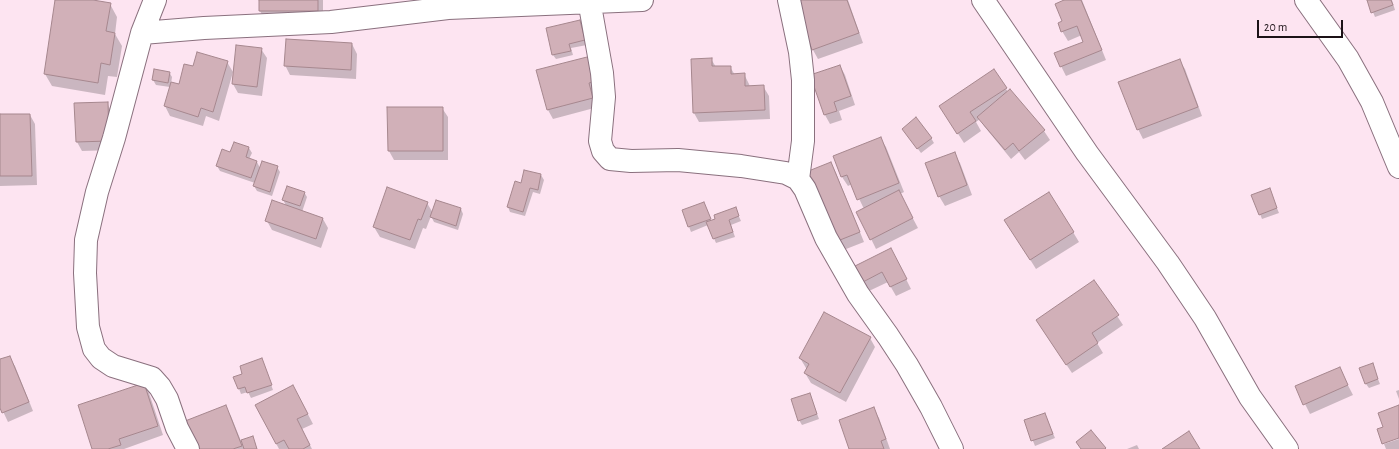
<!DOCTYPE html>
<html>
<head>
<meta charset="utf-8">
<style>
	body { margin:0 }
	#map { position:relative; width:1399px; height:449px; overflow:hidden; background:#fde4f1; font-family:"Alegreya Sans",sans-serif }
	canvas { display:block }
	.scale { position:absolute; left:1257px; top:20px; width:86px; height:18px; box-sizing:border-box; border:2px solid #1c1217; border-top:0; padding-left:5px; font-size:12px; line-height:14px; white-space:nowrap; color:#1c1217; -webkit-text-stroke:3px #fde4f1; paint-order:stroke }
</style>
</head>
<body>
<div id="map">
<canvas width="1399" height="449"></canvas>
<div class="scale">20 m</div>
</div>
<script>
const ctx = document.querySelector('canvas').getContext('2d');
ctx.lineJoin = 'round';
function fill(path, color) { ctx.fillStyle = color; ctx.fill(path, 'evenodd'); }
const poly = rows => new Path2D(rows.map(r => 'M' + r).join(''));
function strokePath(path, color, width, dash) { ctx.strokeStyle = color; ctx.lineWidth = width; ctx.lineCap = dash ? 'butt' : 'round'; ctx.setLineDash(dash || []); ctx.stroke(path); }
fill(poly([
	[56,0,87,0,110,4,117,17,115,34,122,46,117,77,108,76,105,95,52,86,45,74],
	[260,0,323,0,323,20,265,20,260,11],
	[804,0,848,0,863,43,818,59,813,50,796,3],
	[1067,0,1082,0,1106,60,1066,76,1061,66,1084,42,1082,35,1068,41,1062,31],
	[1368,0,1392,0,1395,10,1375,17],
	[580,21,583,26,587,45,571,48,573,55,556,59,553,55],
	[352,44,357,54,356,79,290,75,285,65],
	[261,49,267,58,262,96,238,93,233,84],
	[590,57,598,107,553,119,548,110,537,71],
	[711,59,716,67,730,67,735,75,744,74,749,84,750,87,763,86,769,96,770,119,699,122,694,113],
	[1179,60,1185,69,1202,116,1143,139,1138,129],
	[227,62,233,72,219,121,206,116,203,126,170,116,165,106,170,87,156,85,153,80,154,70,169,72,172,77,171,84,179,86,194,68],
	[840,66,845,75,855,105,839,111,842,120,830,124,825,115],
	[1006,89,1008,92,1010,90,1044,131,1050,140,1025,160,1019,152,1011,159,984,126,980,119,976,122,981,131,964,143,940,106],
	[107,103,112,113,114,150,82,151,77,142,75,104],
	[442,108,448,117,448,160,394,160,389,151],
	[0,115,30,115,35,124,37,185,0,186],
	[903,129,931,138,934,143,921,153],
	[880,138,886,147,904,192,900,194,918,228,876,249,858,212,864,209,852,184,848,186,842,177,834,157],
	[234,143,249,148,252,153,249,159,257,162,260,168,277,167,280,172,272,196,257,191,254,186,255,183,220,171,217,166,231,153],
	[954,154,960,163,972,195,945,206,939,196],
	[831,163,836,173,864,242,841,251,836,241],
	[541,175,544,180,540,194,533,192,525,216,510,212,508,207,521,184],
	[1269,189,1279,213,1262,219,1260,214],
	[304,192,307,197,302,212,323,219,328,228,321,248,272,230,267,221,287,207,283,200],
	[427,203,433,213,461,209,463,214,458,230,434,222,431,216,426,229,423,228,415,249,380,237,374,227],
	[704,203,711,221,735,208,741,221,731,225,735,237,716,243,708,225,691,232,683,211],
	[1011,229,1073,232,1079,242,1036,269],
	[896,259,911,289,896,296,888,282,869,291,864,282],
	[1094,281,1123,325,1097,343,1103,353,1072,373,1037,321],
	[870,338,875,347,846,402,811,383,805,373,808,369,806,368,800,358],
	[9,357,15,366,33,411,8,422,0,405,0,361],
	[262,359,273,390,251,398,248,392,241,394,235,378,244,375],
	[1372,364,1380,384,1369,388,1366,384],
	[1339,368,1353,395,1310,414,1296,386],
	[143,384,149,393,163,435,124,449,93,449],
	[1399,390,1399,399,1396,391],
	[810,394,819,419,802,425,799,420],
	[298,395,313,424,302,429,312,449,279,449,256,405],
	[225,406,231,416,243,446,255,442,257,449,191,449],
	[873,409,879,418,890,449,850,449],
	[1045,414,1055,438,1035,446,1025,421],
	[1399,439,1399,449,1386,449,1384,444],
	[1137,445,1139,449,1127,449]
]), '#0003');
const building = poly([
	[55,0,93,0,111,3,106,31,115,33,110,65,101,63,98,83,44,74,55,0],
	[259,0,318,0,318,11,259,11,259,0],
	[801,0,847,0,859,33,812,50,795,2,801,0],
	[1064,0,1081,0,1102,50,1060,67,1054,53,1083,42,1077,26,1061,32,1058,23,1062,21,1055,4,1064,0],
	[1367,0,1391,0,1393,5,1371,13,1367,0],
	[580,20,585,40,569,44,571,51,552,55,546,28,580,20],
	[286,39,352,43,351,70,284,66,286,39],
	[236,45,262,48,257,87,232,84,236,45],
	[197,52,228,61,213,112,201,108,198,117,164,106,171,82,179,84,184,64,193,66,197,52],
	[591,56,597,81,589,83,593,98,547,110,536,70,591,56],
	[712,58,712,66,731,66,731,74,745,73,745,86,764,85,765,110,693,113,691,59,712,58],
	[1180,59,1198,107,1137,130,1118,82,1180,59],
	[840,65,851,96,834,102,837,111,824,115,810,75,840,65],
	[154,69,170,72,168,83,152,80,154,69],
	[994,69,1007,88,970,112,976,121,957,134,939,106,994,69],
	[1010,89,1045,130,1019,151,1013,143,1005,150,977,117,1010,89],
	[108,102,109,141,76,142,74,103,108,102],
	[387,107,443,107,443,151,388,151,387,107],
	[0,114,30,114,32,176,0,176,0,114],
	[916,117,932,138,917,149,902,129,916,117],
	[881,137,899,183,857,200,847,175,841,177,833,156,881,137],
	[234,142,249,147,246,157,257,161,251,178,216,166,222,149,230,152,234,142],
	[955,152,967,185,938,197,925,163,955,152],
	[262,161,278,166,270,192,253,186,262,161],
	[831,162,860,232,835,242,806,172,831,162],
	[524,170,541,174,538,190,530,188,523,212,507,207,515,181,521,183,524,170],
	[287,186,305,192,300,206,282,200,287,186],
	[387,187,428,202,421,220,418,219,410,240,373,227,387,187],
	[1270,188,1277,208,1259,215,1251,195,1270,188],
	[899,190,913,218,870,240,856,212,899,190],
	[1049,192,1074,232,1030,260,1004,220,1049,192],
	[272,200,323,218,316,239,265,221,272,200],
	[436,200,461,208,456,226,430,217,436,200],
	[704,202,711,219,688,227,682,210,704,202],
	[736,207,739,216,729,220,733,232,713,239,706,222,715,219,714,215,736,207],
	[891,248,907,279,890,287,882,272,863,282,855,266,891,248],
	[1094,280,1119,315,1092,333,1098,343,1066,365,1036,320,1094,280],
	[824,312,871,337,840,393,804,373,809,364,799,358,824,312],
	[10,356,29,402,2,413,0,408,0,359,10,356],
	[262,358,272,385,247,393,245,387,238,389,233,377,242,374,240,366,262,358],
	[1373,363,1378,379,1365,384,1359,368,1373,363],
	[1340,367,1348,385,1303,405,1295,386,1340,367],
	[144,383,158,426,119,439,121,445,108,449,92,449,78,405,144,383],
	[293,385,308,414,297,419,310,445,303,449,289,449,284,440,276,444,255,405,293,385],
	[810,393,817,414,798,421,791,399,810,393],
	[226,405,242,446,233,449,190,449,180,423,226,405],
	[1399,405,1399,438,1382,444,1377,429,1383,427,1378,413,1399,405],
	[874,407,886,439,881,441,884,449,849,449,839,420,874,407],
	[1045,413,1053,434,1031,441,1024,420,1045,413],
	[1091,430,1106,448,1105,449,1081,449,1076,442,1091,430],
	[1189,431,1200,449,1162,449,1189,431],
	[253,436,257,449,244,449,241,440,253,436]
]);
fill(building, '#d1b0b8');
strokePath(building, '#a6878e', 1);
const minor = poly([
	[155,0,142,33,114,138,97,192,86,240,85,273,88,327,94,349,101,358,113,366,152,378,160,387,167,399,177,428,188,449],
	[589,0,602,73,604,97,600,141,603,151,610,159,631,161,678,160,741,166,786,173,798,179,805,189,826,238,858,294,888,336,907,365,931,407,952,449],
	[789,0,800,52,803,80,803,141,798,179],
	[983,0,1087,153,1168,263,1205,318,1250,397,1287,449],
	[1306,0,1348,59,1372,102,1399,167],
	[142,33,204,28,331,22,448,8,642,0]
]);
strokePath(minor, '#8a707e', 24);
strokePath(minor, '#fff', 22);
</script>
</body>
</html>
